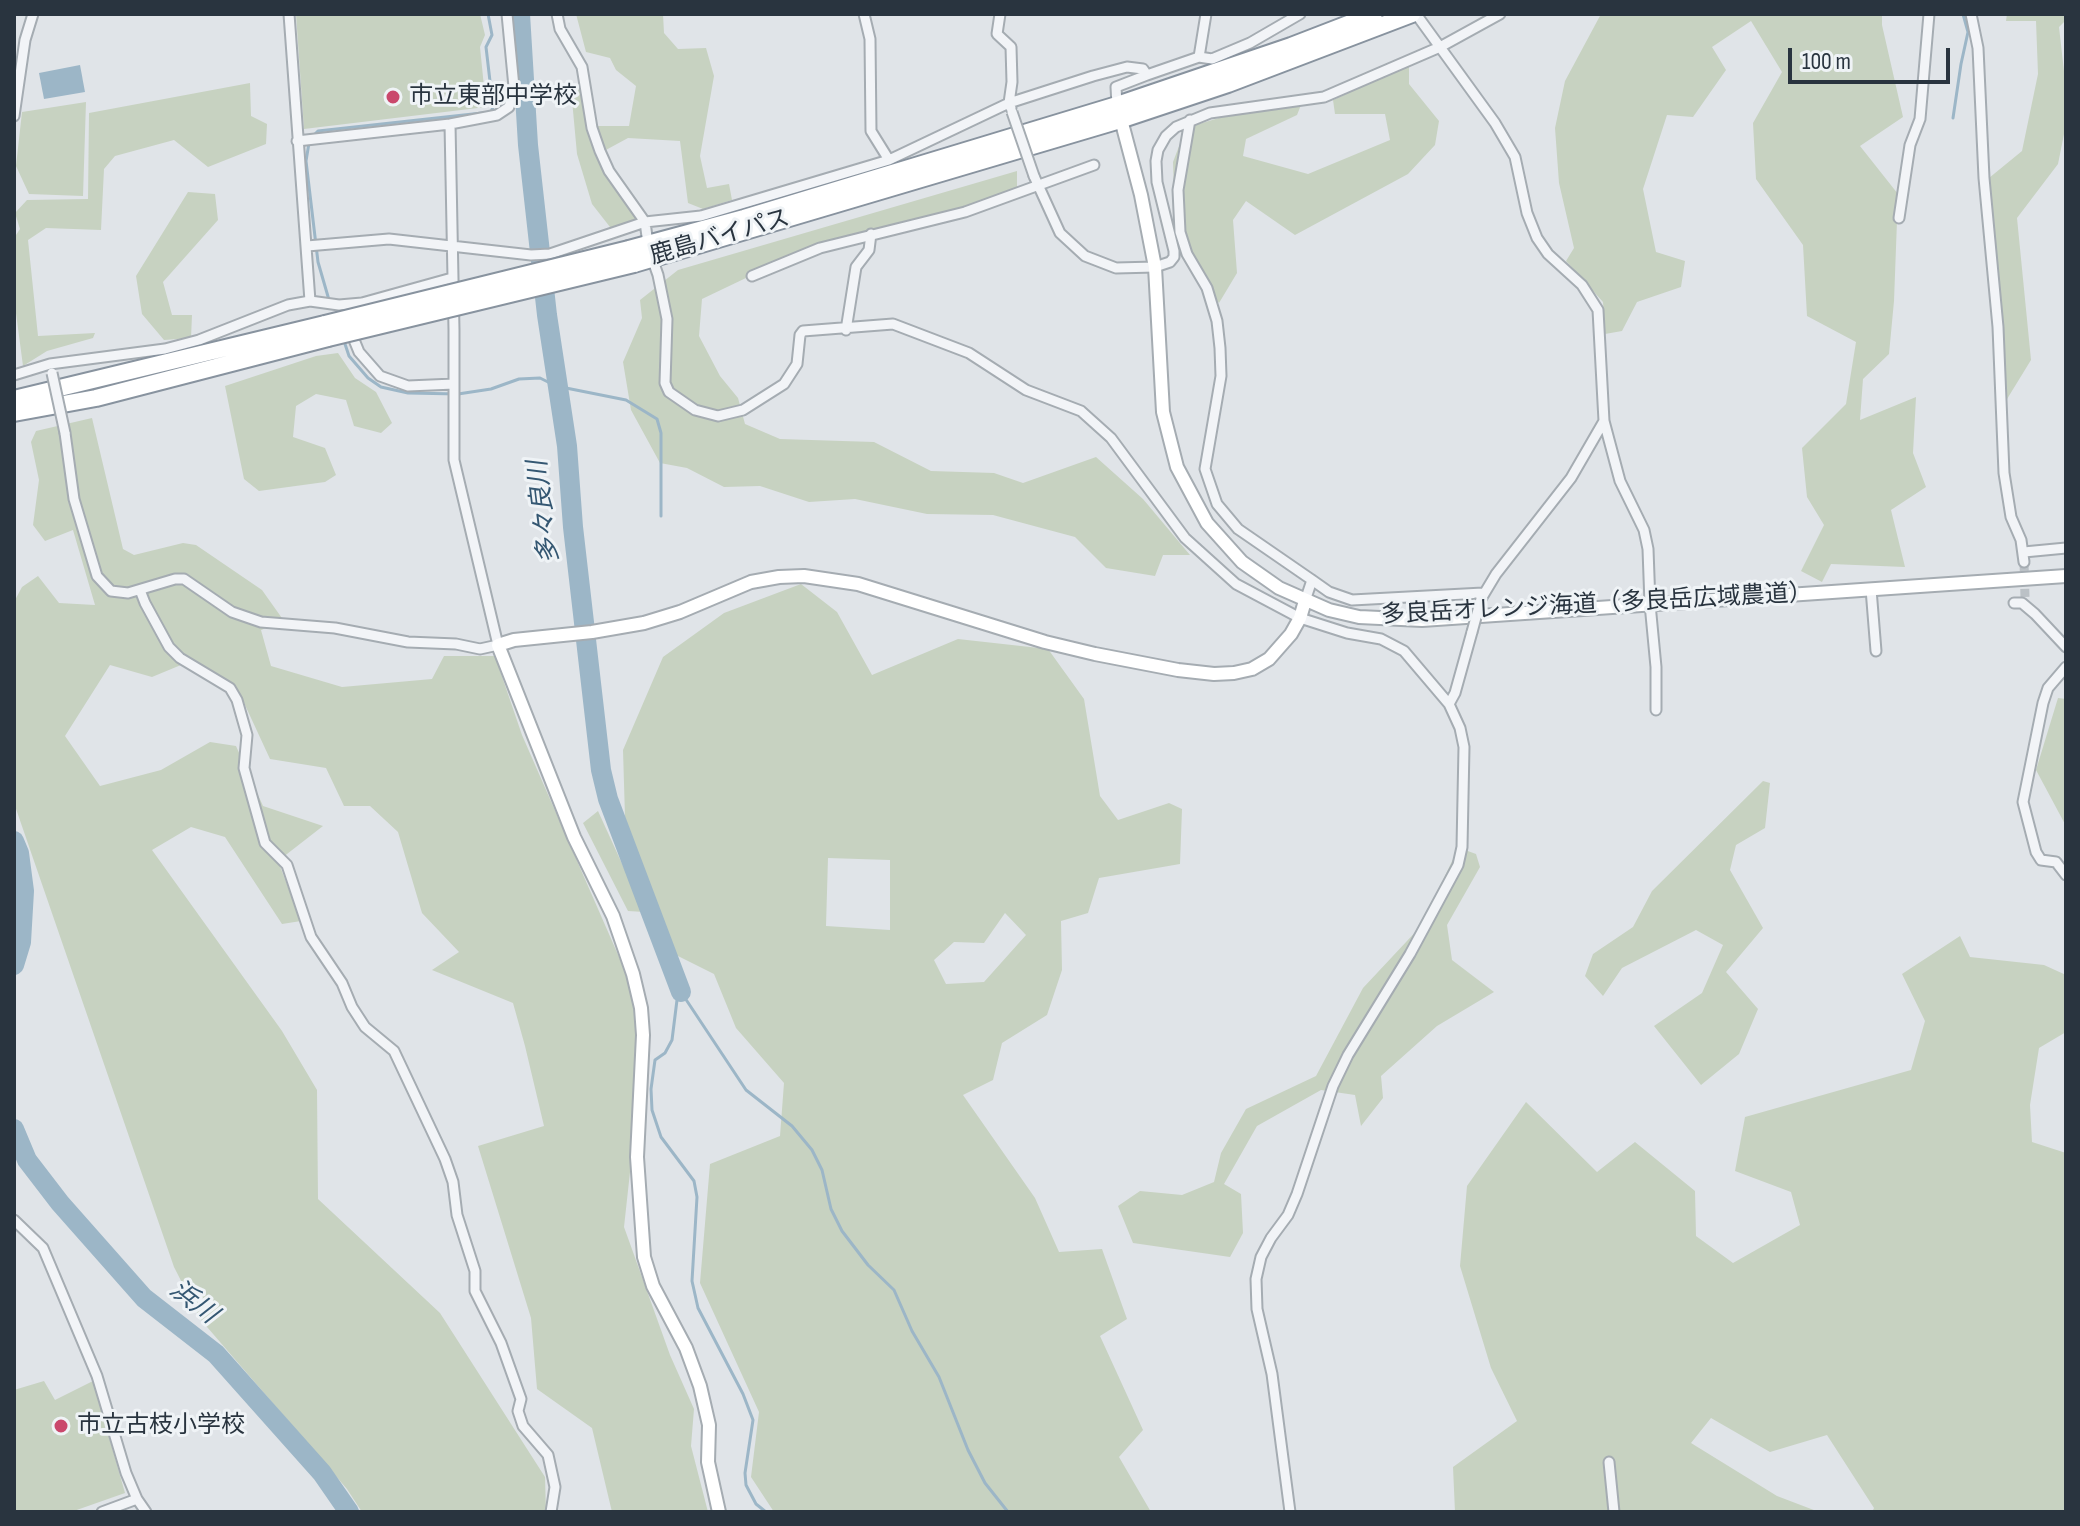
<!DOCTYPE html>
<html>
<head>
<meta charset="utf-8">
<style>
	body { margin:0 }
	#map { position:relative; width:2080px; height:1526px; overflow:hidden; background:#e0e4e8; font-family:"Sofia Sans Condensed",sans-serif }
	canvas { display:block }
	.frame { position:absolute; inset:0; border:16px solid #29343f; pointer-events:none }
	.scale { position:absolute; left:1788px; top:48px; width:162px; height:36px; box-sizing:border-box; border:4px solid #29343f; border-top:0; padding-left:10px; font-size:24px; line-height:28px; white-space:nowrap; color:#29343f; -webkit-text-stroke:6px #eff3f6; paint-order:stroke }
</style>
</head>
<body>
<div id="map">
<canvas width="2080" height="1526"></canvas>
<div class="frame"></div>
<div class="scale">100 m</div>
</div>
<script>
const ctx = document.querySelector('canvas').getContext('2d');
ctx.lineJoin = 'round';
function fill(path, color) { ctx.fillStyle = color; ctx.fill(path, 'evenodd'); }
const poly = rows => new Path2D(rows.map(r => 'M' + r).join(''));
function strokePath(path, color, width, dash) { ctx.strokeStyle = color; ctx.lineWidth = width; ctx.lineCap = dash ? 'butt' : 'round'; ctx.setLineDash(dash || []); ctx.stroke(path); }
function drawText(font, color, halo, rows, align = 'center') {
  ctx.font = font + ' "Sofia Sans Condensed","Noto Sans JP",sans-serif'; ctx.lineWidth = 6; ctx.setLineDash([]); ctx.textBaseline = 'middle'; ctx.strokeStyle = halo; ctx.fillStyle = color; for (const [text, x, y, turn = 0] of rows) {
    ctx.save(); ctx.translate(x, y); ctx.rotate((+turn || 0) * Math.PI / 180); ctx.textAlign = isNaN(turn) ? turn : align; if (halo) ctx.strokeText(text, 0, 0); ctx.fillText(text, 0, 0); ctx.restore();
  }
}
fill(poly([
	[296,14,480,14,485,35,480,47,486,107,304,129],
	[576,14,663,14,664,33,678,49,706,48,714,76,700,156,707,188,729,184,732,200,703,209,688,203,680,141,628,138,604,151,636,205,638,230,617,236,592,204,577,154,571,89,583,88,589,126,629,126,636,86,616,70,610,58,586,52],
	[1601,14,1882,14,1882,25,1903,117,1860,146,1898,194,1894,301,1889,354,1863,379,1860,420,1916,397,1913,453,1926,487,1891,510,1905,567,1831,564,1822,582,1801,571,1824,525,1807,497,1802,448,1846,404,1856,342,1807,316,1803,245,1756,179,1753,123,1782,72,1751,21,1712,47,1726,70,1693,117,1667,115,1643,189,1656,252,1685,261,1681,287,1637,302,1622,331,1605,334,1603,302,1566,261,1574,248,1559,183,1555,128,1565,81],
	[2007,14,2066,14,2066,20,2059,27,2066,89,2066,124,2058,164,2017,218,2031,360,2004,404,1989,178,2022,151,2038,74,2036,21,2006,21],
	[1409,65,1409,84,1439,121,1435,145,1408,174,1295,235,1246,201,1233,220,1237,273,1219,303,1189,266,1175,225,1173,162,1186,128,1222,117,1301,105,1297,115,1246,139,1243,156,1308,174,1390,140,1385,114,1335,114,1333,100],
	[250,83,251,116,267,124,266,144,208,167,174,140,115,156,104,169,101,230,46,228,28,240,38,336,95,333,93,338,47,351,23,366,14,298,14,238,20,229,15,213,27,200,88,199,89,113],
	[86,102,83,196,29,194,16,166,22,112],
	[1017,171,1017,187,966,217,792,256,702,299,699,336,720,376,738,398,745,424,780,439,874,442,931,471,994,473,1023,483,1096,457,1143,499,1190,555,1163,555,1155,576,1106,568,1075,537,993,515,927,514,855,499,809,502,760,486,724,487,687,468,660,463,631,410,623,362,642,318,640,300,678,270],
	[188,192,215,194,218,220,163,282,172,315,192,315,191,338,164,340,142,314,136,276],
	[338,353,355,378,376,392,392,423,381,433,354,426,346,400,316,394,296,406,293,437,325,448,336,475,325,482,259,491,244,479,225,386,316,356],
	[92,418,123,549,134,555,183,543,196,545,262,590,284,621,261,630,271,666,342,687,432,679,444,656,495,656,522,735,640,1005,632,1154,624,1227,670,1355,694,1409,691,1446,708,1512,612,1512,592,1428,537,1389,531,1318,478,1146,544,1126,525,1046,513,1003,432,970,459,952,422,913,398,832,370,806,344,806,326,768,270,759,239,692,193,660,152,677,110,665,65,736,100,786,161,770,210,742,236,746,263,806,323,826,278,861,301,921,282,924,225,837,191,827,152,850,282,1031,317,1090,318,1199,440,1313,545,1477,546,1512,362,1512,347,1489,201,1320,174,1267,14,803,14,602,22,587,38,576,59,603,95,605,73,530,45,541,33,525,39,480,31,442,36,431],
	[801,584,837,612,872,675,958,639,1048,649,1084,699,1100,796,1118,820,1169,803,1182,809,1180,864,1099,878,1088,913,1061,921,1062,970,1047,1015,1002,1043,993,1080,963,1095,1035,1198,1059,1252,1102,1249,1127,1319,1100,1336,1143,1430,1119,1457,1151,1512,774,1512,751,1477,759,1412,700,1283,710,1164,780,1136,784,1083,736,1028,714,974,672,953,625,817,623,750,663,657,724,613],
	[828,858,890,860,890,930,826,926],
	[1005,913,1026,935,984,982,946,984,934,960,954,942,984,943],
	[2058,698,2066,699,2066,826,2036,770],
	[1763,781,1770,783,1765,828,1736,845,1730,870,1763,928,1726,972,1758,1009,1739,1054,1701,1085,1654,1026,1702,993,1723,945,1696,930,1622,968,1603,996,1585,976,1593,954,1633,927,1652,891],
	[598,811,644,912,628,911,583,823],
	[1465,850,1476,854,1480,867,1447,925,1452,960,1494,992,1437,1026,1381,1076,1383,1098,1361,1126,1355,1095,1321,1090,1257,1126,1224,1184,1241,1194,1243,1233,1230,1257,1133,1243,1118,1206,1140,1191,1182,1195,1214,1182,1221,1153,1246,1109,1316,1076,1363,988,1421,926,1454,857],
	[1960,936,1970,957,2044,965,2066,975,2066,1032,2039,1048,2030,1105,2032,1142,2066,1153,2066,1512,1872,1512,1874,1508,1827,1435,1770,1452,1711,1418,1691,1443,1777,1496,1819,1512,1455,1512,1453,1467,1517,1421,1491,1368,1460,1266,1467,1186,1526,1102,1597,1172,1635,1142,1695,1191,1696,1236,1733,1263,1800,1225,1791,1192,1735,1171,1745,1117,1911,1070,1925,1021,1902,974],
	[44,1381,55,1400,93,1381,125,1493,71,1512,14,1512,14,1390]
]), '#c7d2c1');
fill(poly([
	[80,65,85,92,44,99,39,73]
]), '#9cb6c7');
strokePath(poly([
	[1953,118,1961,64,1968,32,1963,14],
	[313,136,318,131,491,112,493,107,486,47,492,35,488,14],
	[309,143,306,161,318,262,329,300],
	[344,341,349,356,368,378,381,387,408,393,458,394,491,389,519,379,540,378,556,386,626,400,657,419,661,433,661,516],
	[681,992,746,1090,792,1126,812,1150,822,1170,831,1209,842,1231,868,1265,894,1290,912,1331,939,1377,968,1450,985,1483,1008,1512],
	[681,992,677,1000,672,1040,665,1053,655,1060,651,1089,652,1110,661,1137,694,1181,697,1197,692,1281,698,1308,743,1394,753,1420,745,1473,746,1485,756,1504,766,1512]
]), '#9cb6c7', 3);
strokePath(poly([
	[520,14,528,145,547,315,567,446,573,527,601,770,608,799,681,992],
	[14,841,19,853,24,891,21,942,14,965],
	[14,1129,27,1160,60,1203,144,1298,216,1354,322,1473,349,1512]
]), '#9cb6c7', 20);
strokePath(poly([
	[2024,562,2025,597]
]), '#bbc1c6', 9, [9, 4.5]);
const street = poly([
	[289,14,310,301],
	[557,14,560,29,582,67,592,128,600,151,609,171,645,222,648,244],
	[864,14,870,39,871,131,889,160],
	[1000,14,997,34,1011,47,1012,82,1009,103,1011,108],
	[1416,14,1495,123,1515,157,1527,213,1537,238,1548,254,1582,285,1598,310,1604,421,1620,481,1644,530,1648,549,1650,604,1656,667,1656,710],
	[1971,14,1978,48,1984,178,1998,327,2004,473,2011,517,2021,540,2024,562],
	[1199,57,1206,14],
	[1117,105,1116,87,1147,75],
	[14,116,25,40,33,14],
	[1190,120,1178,190,1180,232,1187,254,1207,288,1217,321,1220,348,1221,376,1205,469,1217,504,1238,529,1312,580],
	[297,141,450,124,497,115,509,107,514,87,507,14],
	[1034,176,1060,233,1085,256,1116,268,1155,267,1170,262,1174,257,1174,251,1157,182,1156,161,1158,150,1166,136,1176,127,1210,113,1324,97,1440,47,1500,14],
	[1899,218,1910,145,1920,119,1929,14],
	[307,246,389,239,531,255,550,254,645,222,701,216,889,160,1009,103,1093,76,1127,67,1143,69,1147,75,1199,57,1212,59,1250,43,1300,14],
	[652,258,658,275,667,319,665,383,669,392,695,410,718,416,743,410,784,384,797,364,800,335,803,331,893,324,969,353,1026,390,1081,411,1111,438,1185,538,1236,584,1300,618,1347,633,1381,639,1404,651,1449,704,1460,728,1464,747,1462,847,1458,865,1410,954,1348,1055,1333,1086,1297,1194,1288,1215,1271,1238,1261,1257,1256,1279,1257,1309,1272,1374,1290,1512],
	[752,276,820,248,965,212,1094,165],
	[350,330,359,352,380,376,408,386,454,384],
	[846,330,856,267,869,250,871,234],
	[14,375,50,364,165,349,199,340,288,305,310,301,339,305,362,303,452,278],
	[65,433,74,499,97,576,111,591,128,593,175,579,184,579,232,612,261,622,335,628,408,642,456,644,480,649,498,645,454,460,454,330,450,124],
	[2024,552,2066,548],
	[1871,589,1876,651],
	[140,590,145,603,169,647,180,658,230,688,237,700,247,735,244,768,265,843,287,865,311,937,342,983,352,1007,365,1027,394,1051,445,1159,453,1182,457,1215,475,1271,475,1291,501,1343,521,1399,518,1411,523,1426,548,1455,555,1487,551,1512],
	[1481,599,1496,574,1571,478,1604,421],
	[1305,601,1312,580,1329,592,1352,600,1483,593],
	[2014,603,2022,603,2035,614,2066,647],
	[2066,667,2048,688,2043,703,2023,802,2036,852,2041,860,2056,862,2066,875],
	[1449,704,1455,693,1472,632],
	[14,1220,43,1248,97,1376,126,1473,137,1499,146,1512],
	[1609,1462,1614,1512],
	[102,1512,137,1499]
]);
const secondary = poly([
	[1119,112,1141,195,1155,267,1163,412,1177,467,1207,523,1242,562,1279,588,1329,610,1359,617,1422,620,2066,576],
	[719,1512,708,1462,709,1425,700,1386,686,1348,653,1286,644,1257,637,1157,643,1035,641,1008,633,974,613,916,574,837,498,645,514,640,592,632,644,623,680,612,751,582,779,577,804,576,858,584,1045,642,1095,654,1178,670,1214,674,1234,673,1252,669,1269,659,1291,634,1300,618,1305,601]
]);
const highway = poly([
	[629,249,744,218,1117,105,1291,46,1374,14],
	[634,264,1120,120,1228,84,1412,14],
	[14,399,325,324],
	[14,413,96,398,328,338]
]);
strokePath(street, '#a5acb2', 13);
strokePath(secondary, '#a5acb2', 16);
strokePath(highway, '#88939f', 20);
strokePath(street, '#f2f4f7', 9);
strokePath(secondary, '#fff', 12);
strokePath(highway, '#fff', 16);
const streetBridge = poly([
	[1012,112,1034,176],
	[52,373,65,433],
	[1472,632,1481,599]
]);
const highwayBridge = poly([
	[325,324,629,249],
	[328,338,634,264]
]);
strokePath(streetBridge, '#a5acb2', 13, []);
strokePath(highwayBridge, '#88939f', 20, []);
strokePath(streetBridge, '#f2f4f7', 9);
strokePath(highwayBridge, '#fff', 16);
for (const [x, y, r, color] of [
	[393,97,8,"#ca486c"],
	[61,1426,8,"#ca486c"]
]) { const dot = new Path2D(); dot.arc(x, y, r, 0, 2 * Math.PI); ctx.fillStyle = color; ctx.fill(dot); strokePath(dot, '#eff3f6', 3); }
drawText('24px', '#29343f', '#eff3f6', [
	["市立東部中学校",409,97],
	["市立古枝小学校",77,1426]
], 'left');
drawText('24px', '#29343f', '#eff3f6', [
	["鹿島バイパス",720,238,-16],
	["多良岳オレンジ海道（多良岳広域農道）",1597,605,-3]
]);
drawText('italic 26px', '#345772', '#eff3f6', [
	["多々良川",545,512,-97],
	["浜川",193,1303,38]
]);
</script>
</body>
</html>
